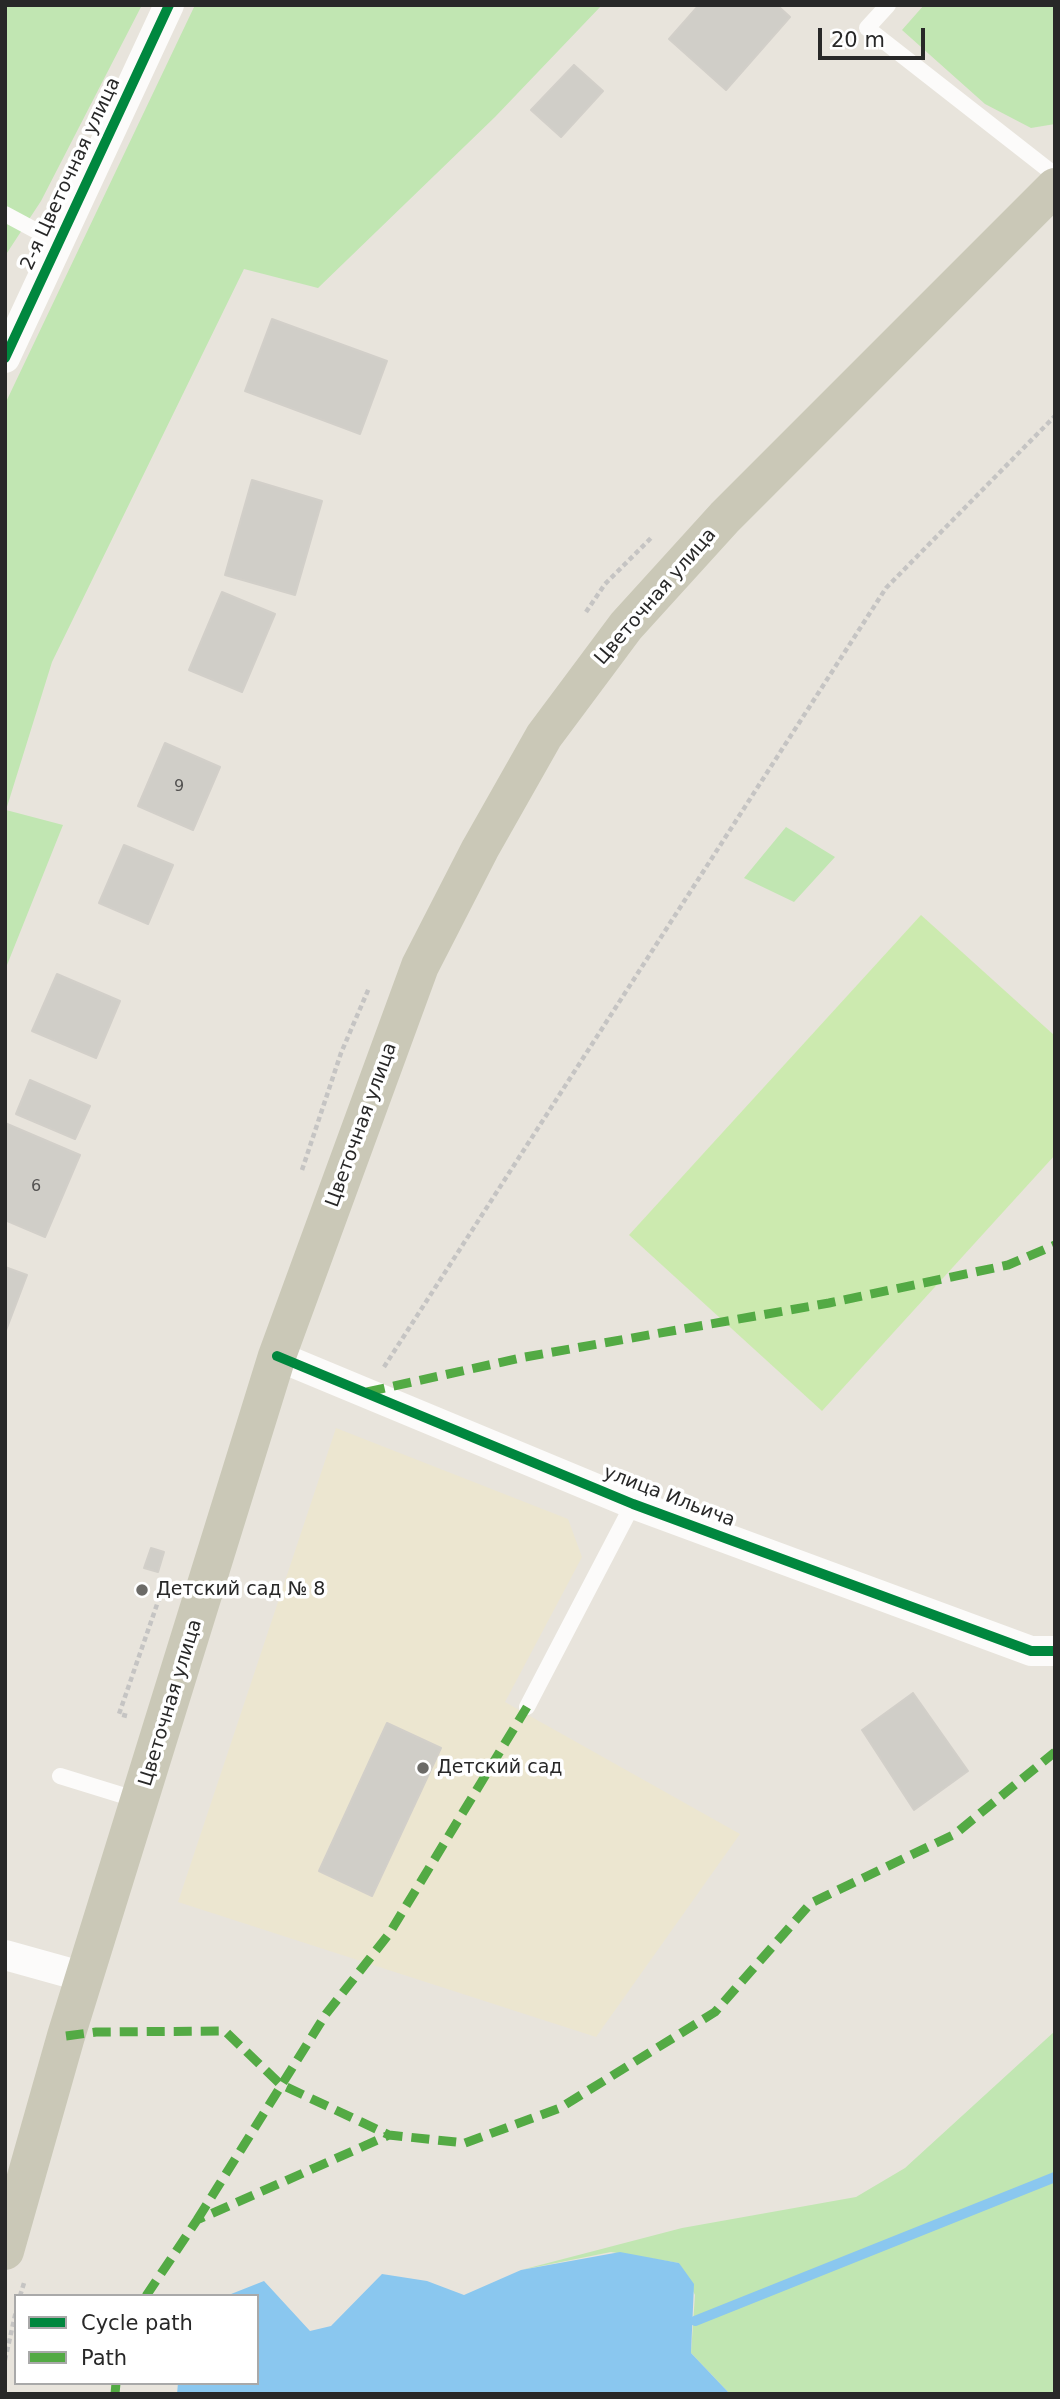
<!DOCTYPE html>
<html>
<head>
<meta charset="utf-8">
<style>
	body { margin:0 }
	#map { position:relative; width:1060px; height:2399px; overflow:hidden; background:#e8e4dc; font-family:"DejaVu Sans",sans-serif }
	canvas { display:block }
	.frame { position:absolute; inset:0; border:7px solid #282828; pointer-events:none }
	.legend { position:absolute; left:14px; top:2294px; width:245px; height:91px; box-sizing:border-box; background:#fff; border:2px solid #a9a9a9; margin:0; padding:9px 12px; list-style:none; font-size:21px; color:#282828 }
	.legend li { display:flex; align-items:center; gap:14px; height:35px }
	.legend b { width:35px; border:2px solid #a9a9a9 }
	.scale { position:absolute; left:818px; top:28px; width:107px; height:32px; box-sizing:border-box; border:4px solid #282828; border-top:0; padding-left:9px; font-size:21px; line-height:24px; white-space:nowrap; color:#282828; -webkit-text-stroke:5px #fff; paint-order:stroke }
</style>
</head>
<body>
<div id="map">
<canvas width="1060" height="2399"></canvas>
<div class="frame"></div>
<ul class="legend">
<li><b style="height:9px;background:#00873e"></b>Cycle path</li>
<li><b style="height:9px;background:#53aa44"></b>Path</li>
</ul>
<div class="scale">20 m</div>
</div>
<script>
const ctx = document.querySelector('canvas').getContext('2d');
ctx.lineJoin = 'round';
function fill(path, color) { ctx.fillStyle = color; ctx.fill(path, 'evenodd'); }
const poly = rows => new Path2D(rows.map(r => 'M' + r).join(''));
function strokePath(path, color, width, dash) { ctx.strokeStyle = color; ctx.lineWidth = width; ctx.lineCap = dash ? 'butt' : 'round'; ctx.setLineDash(dash || []); ctx.stroke(path); }
function drawText(font, color, halo, rows, align = 'center') {
  ctx.font = font + ' "DejaVu Sans",sans-serif'; ctx.lineWidth = 7; ctx.setLineDash([]); ctx.textBaseline = 'middle'; ctx.strokeStyle = halo; ctx.fillStyle = color; for (const [text, x, y, turn = 0] of rows) {
    ctx.save(); ctx.translate(x, y); ctx.rotate((+turn || 0) * Math.PI / 180); ctx.textAlign = isNaN(turn) ? turn : align; if (halo) ctx.strokeText(text, 0, 0); ctx.fillText(text, 0, 0); ctx.restore();
  }
}
fill(poly([
	[336,1428,568,1519,582,1557,505,1702,740,1834,596,2037,178,1902]
]), '#ece6d0');
fill(poly([
	[5,5,142,5,41,201,5,256],
	[195,5,602,5,495,117,318,288,244,269,52,662,6,810,63,825,5,970,5,404],
	[924,5,1055,5,1055,124,1031,128,985,104,902,30],
	[786,827,835,857,794,902,744,878],
	[1055,2031,1055,2394,730,2394,691,2353,695,2295,679,2263,611,2252,521,2270,682,2228,856,2197,905,2168]
]), '#c1e6b2');
fill(poly([
	[921,915,1055,1036,1055,1155,822,1411,629,1235]
]), '#cceaaf');
fill(poly([
	[620,2252,679,2263,694,2284,691,2353,730,2394,177,2394,178,2383,257,2383,257,2296,226,2296,264,2281,310,2331,331,2326,382,2274,427,2281,464,2295,521,2270]
]), '#8ac7ef');
strokePath(poly([
	[695,2321,1055,2177]
]), '#8ac7ef', 10);
const building = poly([
	[699,5,777,5,790,17,726,90,669,39,699,5],
	[574,65,603,91,561,137,531,110,574,65],
	[272,319,387,361,360,434,245,391,272,319],
	[252,480,322,501,295,595,225,575,252,480],
	[222,592,275,614,242,692,189,670,222,592],
	[165,743,220,767,193,830,138,806,165,743],
	[124,845,173,865,148,924,99,903,124,845],
	[57,974,120,1001,96,1058,32,1031,57,974],
	[30,1080,90,1106,75,1139,16,1114,30,1080],
	[5,1123,80,1155,45,1237,5,1220,5,1123],
	[5,1267,27,1275,5,1333,5,1267],
	[151,1548,164,1552,158,1572,144,1568,151,1548],
	[913,1693,968,1771,914,1810,862,1730,913,1693],
	[387,1723,441,1748,372,1896,319,1871,387,1723]
]);
fill(building, '#d0cec8');
strokePath(building, '#d2cfc9', 2);
strokePath(poly([
	[586,612,605,584,652,537],
	[302,1170,341,1053,369,988],
	[384,1367,886,588,1055,416],
	[127,1716,119,1714,162,1590],
	[20,2296,24,2283],
	[5,2360,16,2311]
]), '#c5c4c3', 4.5, [5, 3.5]);
strokePath(poly([
	[888,5,867,28,1055,175],
	[5,214,59,243],
	[527,1707,633,1504],
	[60,1776,141,1801]
]), '#fcfbfa', 16);
strokePath(poly([
	[5,358,169,5],
	[277,1356,633,1504,1031,1651,1055,1651],
	[5,1955,84,1977]
]), '#fcfbfa', 30);
strokePath(poly([
	[5,2251,66,2036,277,1356,420,966,480,849,544,736,626,626,725,517,1055,187]
]), '#cac8b7', 38);
strokePath(poly([
	[367,1392,525,1357,829,1303,1008,1265,1055,1245],
	[66,2036,96,2032,225,2031,280,2084,389,2135],
	[197,2220,326,2014,389,1934,527,1707],
	[146,2296,197,2220,389,2135,465,2143,560,2108,715,2012,811,1903,955,1834,1055,1752],
	[115,2394,116,2383]
]), '#53aa44', 9, [18, 9]);
strokePath(poly([
	[5,358,169,5],
	[277,1356,633,1504,1031,1651,1055,1651]
]), '#00873e', 10);
for (const [x, y, r, color] of [
	[142,1590,7,"#6b6a67"],
	[423,1768,7,"#6b6a67"]
]) { const dot = new Path2D(); dot.arc(x, y, r, 0, 2 * Math.PI); ctx.fillStyle = color; ctx.fill(dot); strokePath(dot, '#fff', 2.5); }
drawText('16px', '#535251', null, [
	["9",179,787],
	["6",36,1187]
]);
drawText('19px', '#282828', '#fff', [
	["2-я Цветочная улица",71,174,-65],
	["Цветочная улица",656,597,-49],
	["Цветочная улица",362,1125,-70],
	["улица Ильича",669,1497,21],
	["Цветочная улица",171,1703,-73]
]);
drawText('19px', '#282828', '#fff', [
	["Детский сад № 8",156,1590],
	["Детский сад",437,1768]
], 'left');
</script>
</body>
</html>
